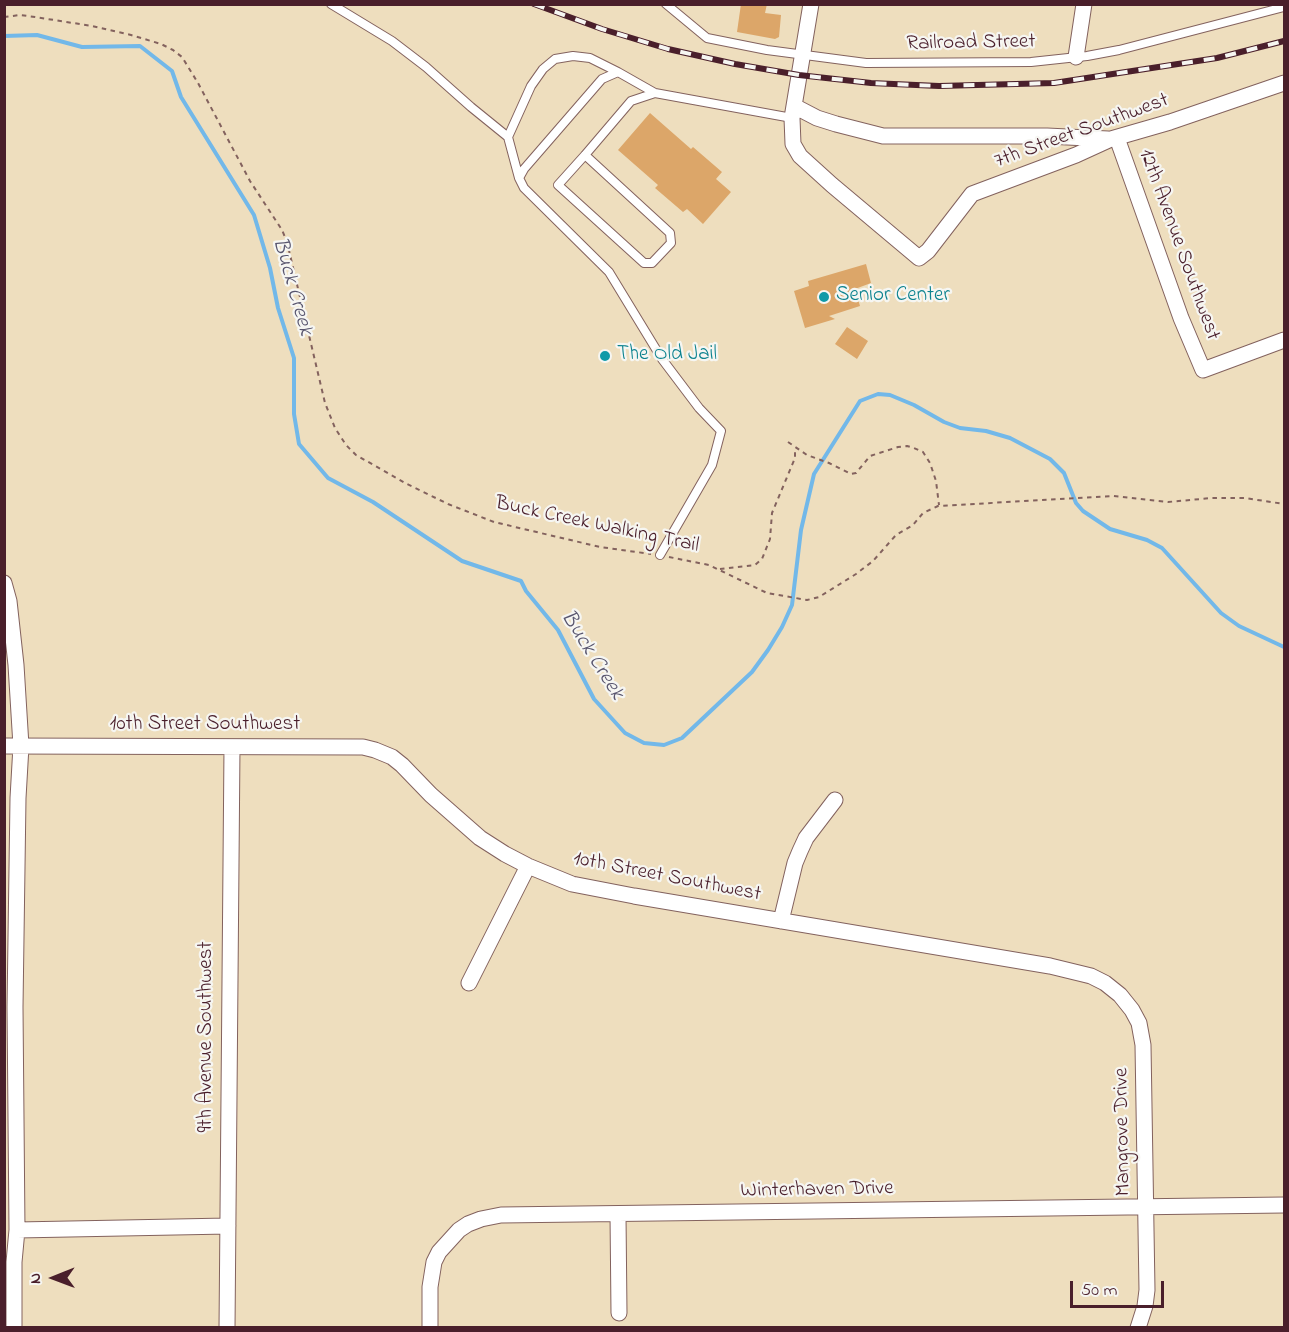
<!DOCTYPE html>
<html>
<head>
<meta charset="utf-8">
<style>
	body { margin:0 }
	#map { position:relative; width:1289px; height:1332px; overflow:hidden; background:#eedebe; font-family:"Indie Flower",sans-serif }
	canvas { display:block }
	.frame { position:absolute; inset:0; border:6px solid #4a1f2b; pointer-events:none }
	.north { position:absolute; left:24px; top:1248px; width:60px; height:60px; -webkit-text-stroke:4px #f6f6f2; paint-order:stroke; rotate:269deg; font-size:16px; font-weight:700; line-height:24px; text-align:center; color:#4a1f2b }
	.north::after { content:''; display:block; margin:auto; width:21px; height:27px; background:#4a1f2b; clip-path:polygon(50% 0,100% 100%,50% 72%,0 100%) }
	.scale { position:absolute; left:1070px; top:1281px; width:94px; height:27px; box-sizing:border-box; border:3px solid #4a1f2b; border-top:0; padding-left:8px; font-size:18px; line-height:21px; white-space:nowrap; color:#4a1f2b; -webkit-text-stroke:4px #f6f6f2; paint-order:stroke }
</style>
</head>
<body>
<div id="map">
<canvas width="1289" height="1332"></canvas>
<div class="frame"></div>
<div class="north">N</div>
<div class="scale">50 m</div>
</div>
<script>
const ctx = document.querySelector('canvas').getContext('2d');
ctx.lineJoin = 'round';
const poly = rows => new Path2D(rows.map(r => 'M' + r).join(''));
function strokePath(path, color, width, dash) { ctx.strokeStyle = color; ctx.lineWidth = width; ctx.lineCap = dash ? 'butt' : 'round'; ctx.setLineDash(dash || []); ctx.stroke(path); }
function fill(path, color) { ctx.fillStyle = color; ctx.fill(path, 'evenodd'); }
function drawText(font, color, halo, rows, align = 'center') {
  ctx.font = font + ' "Indie Flower",sans-serif'; ctx.lineWidth = 4.5; ctx.setLineDash([]); ctx.textBaseline = 'middle'; ctx.strokeStyle = halo; ctx.fillStyle = color; for (const [text, x, y, turn = 0] of rows) {
    ctx.save(); ctx.translate(x, y); ctx.rotate((+turn || 0) * Math.PI / 180); ctx.textAlign = isNaN(turn) ? turn : align; if (halo) ctx.strokeText(text, 0, 0); ctx.fillText(text, 0, 0); ctx.restore();
  }
}
strokePath(poly([
	[4,36,37,35,82,47,140,46,172,71,181,97,254,215,270,268,278,308,294,358,294,414,299,444,328,478,373,502,462,561,521,581,526,591,558,630,594,699,625,733,644,743,664,745,682,738,752,672,768,650,782,627,792,605,801,530,814,474,860,401,878,394,890,395,914,405,944,422,960,428,986,431,1010,438,1050,459,1064,473,1076,503,1083,511,1110,529,1147,540,1162,548,1221,613,1239,626,1284,647]
]), '#72b8e9', 4);
fill(poly([
	[741,4,767,4,765,13,781,15,779,37,775,39,737,32],
	[650,113,691,149,693,147,722,172,716,179,731,192,703,224,687,209,683,212,655,188,658,185,618,150],
	[866,264,871,283,855,289,860,306,829,316,835,319,805,328,794,291,809,286,808,281],
	[847,327,868,341,857,359,835,344]
]), '#dca669');
const service = poly([
	[331,4,392,41,426,67,471,107,508,137,519,178],
	[666,4,707,38,767,50,866,63,1031,62,1087,56,1119,50,1284,7],
	[655,93,618,72,602,79,524,169,519,178,524,188,609,272,662,359,699,408,721,431,712,465,660,555],
	[508,137,531,86,543,69,555,59,573,56,590,58,618,72],
	[585,155,670,233,671,243,652,263,644,263,558,185,585,155,631,101,655,93,792,118]
]);
const minor = poly([
	[811,4,792,118,793,144,800,156,832,185,919,258,928,251,972,194,1076,155,1111,139,1170,122,1284,83],
	[1076,57,1084,4],
	[794,106,817,118,836,124,883,136,1047,136,1108,139],
	[1117,138,1181,318,1203,370,1284,340],
	[4,583,9,601,16,665,21,746,18,798,15,1007,17,1230,14,1262,14,1328],
	[4,746,363,747,375,750,392,757,402,765,431,795,480,838,505,854,528,866,572,884,634,896,1050,966,1091,976,1105,983,1120,995,1132,1010,1139,1023,1143,1045,1147,1290,1145,1306,1138,1328],
	[781,921,795,863,800,851,806,838,835,800],
	[469,983,528,866],
	[618,1215,619,1313],
	[17,1230,228,1226],
	[227,1328,232,747],
	[430,1328,430,1287,434,1262,439,1252,459,1230,468,1224,481,1219,501,1215,1284,1205]
]);
strokePath(service, '#83625e', 10);
strokePath(minor, '#83625e', 17);
strokePath(poly([
	[4,17,20,15,35,17,92,26,131,35,161,44,173,50,182,57,198,83,250,181,282,230,287,242,325,403,335,428,346,445,356,455,407,484,448,504,494,522,600,547,651,554],
	[788,442,807,455,829,463,851,474,856,473,870,456,898,447,907,446,914,448,923,452,930,463,936,481,939,505],
	[669,557,709,565,767,593,807,600,819,597,856,574,873,561,896,535,913,525,923,513,938,506,1113,496,1168,502,1212,498,1245,498,1284,504],
	[720,569,755,565,762,559,770,539,772,513,795,458,795,448]
]), '#83625e', 2, [4.5, 4.5]);
strokePath(service, '#fff', 8);
strokePath(minor, '#fff', 15);
const rail = poly([
	[534,4,602,29,668,49,735,64,799,75,871,83,939,86,1054,83,1217,58,1284,41]
]);
strokePath(rail, '#4a1f2b', 6);
strokePath(rail, '#f6f6f2', 4, [11]);
for (const [x, y, r, color] of [
	[824,297,6,"#0f9aa8"],
	[605,356,6,"#0f9aa8"]
]) { const dot = new Path2D(); dot.arc(x, y, r, 0, 2 * Math.PI); ctx.fillStyle = color; ctx.fill(dot); strokePath(dot, '#f6f6f2', 2); }
drawText('21px', '#4a1f2b', '#f6f6f2', [
	["Railroad Street",971,44,-1],
	["7th Street Southwest",1082,132,-20],
	["12th Avenue Southwest",1178,245,70],
	["Buck Creek Walking Trail",597,526,12],
	["10th Street Southwest",205,726],
	["10th Street Southwest",667,878,11],
	["9th Avenue Southwest",208,1037,-90],
	["Mangrove Drive",1124,1132,-91],
	["Winterhaven Drive",817,1191,-1]
]);
drawText('21px', '#0d838f', '#f6f6f2', [
	["Senior Center",836,297],
	["The Old Jail",617,356]
], 'left');
drawText('italic 22px', '#58556e', '#f6f6f2', [
	["Buck Creek",291,287,74],
	["Buck Creek",591,656,58]
]);
</script>
</body>
</html>
